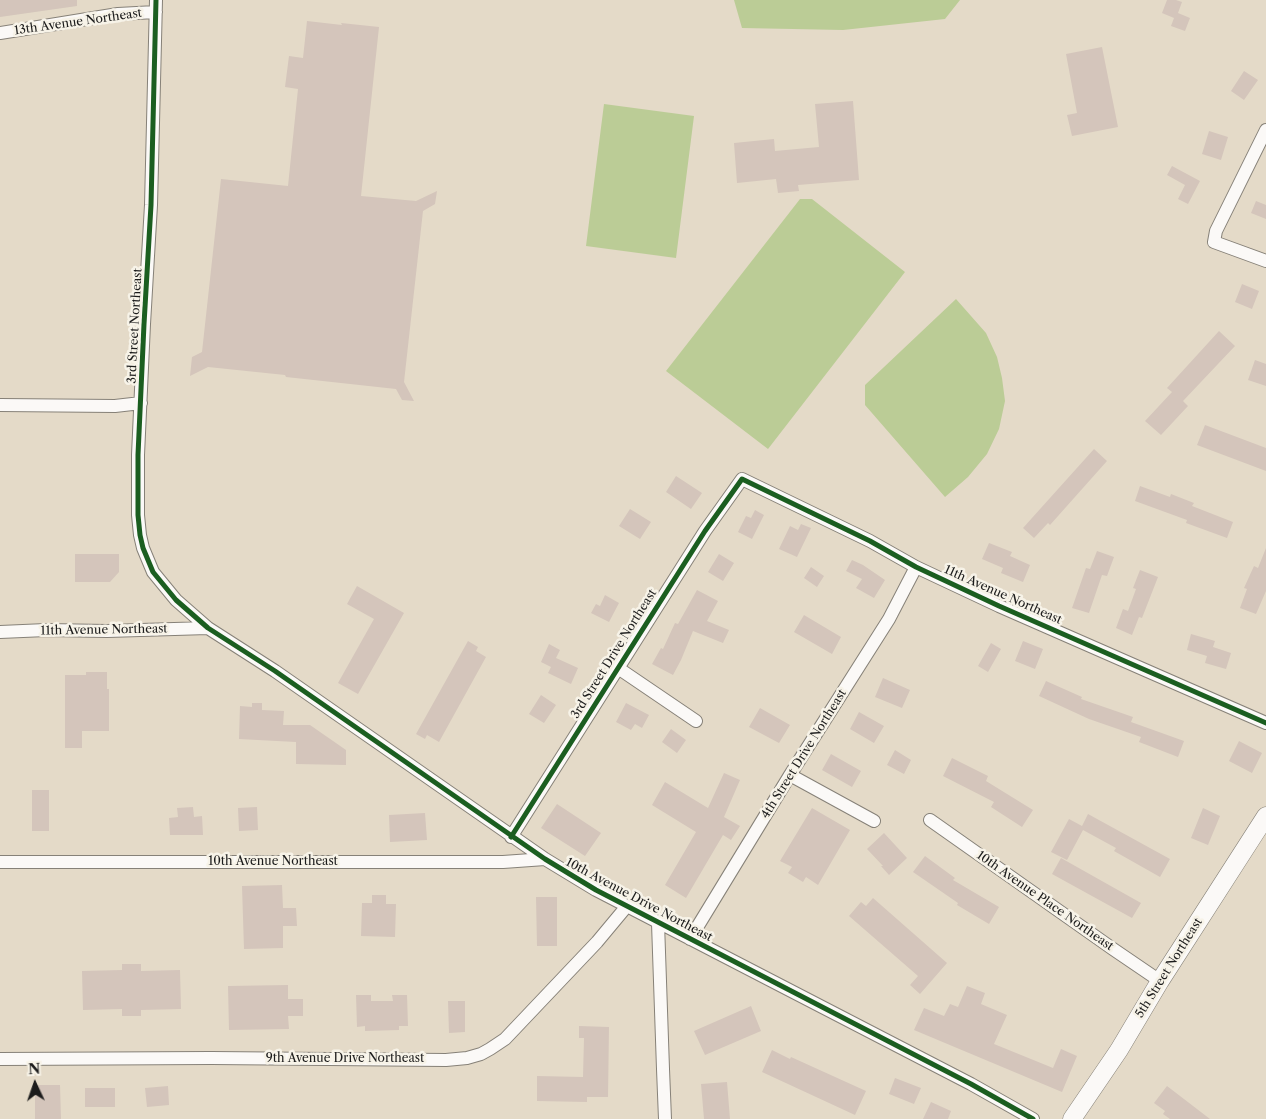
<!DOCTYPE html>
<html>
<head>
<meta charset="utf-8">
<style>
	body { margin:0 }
	#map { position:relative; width:1266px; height:1119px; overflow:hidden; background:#e4dac8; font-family:"Libre Caslon Text",serif }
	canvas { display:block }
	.north { position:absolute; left:10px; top:1059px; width:50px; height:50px; -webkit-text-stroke:4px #f7f3e8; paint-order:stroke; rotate:357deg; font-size:14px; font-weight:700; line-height:20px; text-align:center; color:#1c1c1c }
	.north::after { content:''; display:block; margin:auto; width:18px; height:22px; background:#1c1c1c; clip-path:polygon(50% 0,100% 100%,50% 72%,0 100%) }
</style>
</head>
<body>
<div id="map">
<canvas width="1266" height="1119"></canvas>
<div class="north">N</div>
</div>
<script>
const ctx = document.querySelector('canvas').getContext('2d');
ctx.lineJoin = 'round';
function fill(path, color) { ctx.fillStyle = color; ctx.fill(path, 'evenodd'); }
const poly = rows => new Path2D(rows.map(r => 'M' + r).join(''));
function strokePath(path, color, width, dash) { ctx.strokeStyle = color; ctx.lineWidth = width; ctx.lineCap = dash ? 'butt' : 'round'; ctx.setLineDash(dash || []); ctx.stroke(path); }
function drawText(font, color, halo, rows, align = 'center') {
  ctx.font = font + ' "Libre Caslon Text",serif'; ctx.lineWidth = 5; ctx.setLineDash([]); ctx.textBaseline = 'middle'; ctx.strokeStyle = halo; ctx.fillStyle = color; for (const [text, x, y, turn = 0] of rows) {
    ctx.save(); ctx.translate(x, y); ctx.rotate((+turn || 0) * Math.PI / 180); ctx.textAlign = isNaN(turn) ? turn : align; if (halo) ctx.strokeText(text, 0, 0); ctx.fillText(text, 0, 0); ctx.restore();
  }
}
fill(poly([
	[734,0,960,0,945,19,843,30,742,28],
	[604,104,694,116,676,258,586,246],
	[800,199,812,199,905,272,768,449,666,371],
	[956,299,986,333,997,357,1002,378,1005,401,999,429,987,454,968,477,945,497,865,405,865,385]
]), '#bbcc96');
fill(poly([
	[0,0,77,0,77,6,0,17],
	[1167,0,1176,0,1182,2,1178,13,1190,18,1185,31,1171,26,1174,18,1162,13],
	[307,21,342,25,341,23,379,27,361,196,416,201,437,191,435,204,423,211,404,382,414,401,402,400,396,389,286,377,285,375,208,367,190,376,192,357,202,352,221,179,288,186,298,89,285,87,289,56,303,58],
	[1102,47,1118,127,1072,136,1067,115,1077,113,1066,54],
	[1244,71,1258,80,1244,100,1231,91],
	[853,101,859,180,798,185,799,191,778,193,776,179,737,183,734,143,774,139,775,151,819,147,815,104],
	[1209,131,1228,137,1221,160,1202,154],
	[1172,166,1200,181,1188,204,1178,199,1185,185,1167,175],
	[1256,201,1266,205,1266,219,1251,213],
	[1242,284,1259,291,1252,309,1235,302],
	[1219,331,1235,346,1183,401,1188,406,1161,435,1145,421,1172,392,1167,388],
	[1255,360,1266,364,1266,386,1248,380],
	[1205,425,1266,448,1266,471,1197,445],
	[1094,449,1107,461,1050,525,1048,523,1034,538,1023,528],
	[676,476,702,493,691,509,666,492],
	[1140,486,1170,497,1171,494,1194,503,1192,506,1233,522,1227,538,1186,523,1187,520,1135,501],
	[630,509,651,522,640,539,619,526],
	[755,510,764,515,752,539,738,532,746,516,751,518],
	[801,524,811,528,797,557,779,549,790,526,798,530],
	[989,543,1012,552,1010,556,1030,565,1023,582,1001,573,1003,568,982,559],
	[1266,548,1266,591,1256,614,1240,608,1247,589,1244,588,1254,566,1258,568],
	[1097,551,1114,557,1107,576,1102,575,1089,613,1072,608,1086,568,1090,569],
	[75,554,119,554,119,572,110,582,75,582],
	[719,554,734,563,723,581,708,572],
	[852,560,863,565,885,580,874,598,856,588,862,579,846,571],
	[811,567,824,576,817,587,804,578],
	[1140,570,1158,577,1142,618,1139,617,1132,635,1116,628,1123,609,1128,611,1136,589,1133,588],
	[357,586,404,613,358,694,338,683,374,619,347,604],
	[697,590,718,601,707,621,729,630,723,643,693,631,681,660,673,675,652,664,661,648,663,649,675,623,678,624],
	[605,595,619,603,609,622,591,613,596,604,600,606],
	[804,615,841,637,832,654,794,632],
	[1191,634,1215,641,1213,647,1231,653,1226,669,1205,663,1207,656,1187,650],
	[468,641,478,647,476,651,486,657,439,742,427,735,425,739,416,734],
	[1023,641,1043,649,1035,669,1015,661],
	[991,643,1001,649,988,672,978,666],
	[549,644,560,650,556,658,578,668,571,684,548,673,551,667,541,662],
	[86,672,107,672,107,689,109,689,109,731,82,731,82,748,65,748,65,675,86,675],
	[883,678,910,690,902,708,875,697],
	[1046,681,1082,697,1081,699,1133,717,1131,722,1184,741,1178,757,1139,742,1141,737,1089,719,1039,696],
	[541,695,556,705,544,723,529,714],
	[252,703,262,703,262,710,284,711,283,725,310,725,346,750,346,765,296,764,296,742,239,739,240,706,252,707],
	[626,703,649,715,642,728,635,724,631,730,616,722],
	[760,708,790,725,779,743,749,727],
	[859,712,884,726,874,743,850,729],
	[671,729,686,740,677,753,662,742],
	[1239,741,1262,753,1252,773,1229,761],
	[895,750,911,760,904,774,887,765],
	[831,754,861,771,852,787,822,770],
	[952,758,988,776,986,781,1033,810,1022,827,991,807,994,802,943,776],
	[724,773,740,780,724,817,740,826,731,840,723,835,686,898,665,885,696,832,652,805,665,782,708,808],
	[32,790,49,790,49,831,32,831],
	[557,804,601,833,585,856,541,828],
	[193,807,194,817,202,816,203,835,170,835,169,818,178,817,177,808],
	[257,807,258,830,239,831,238,808],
	[812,808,850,830,818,885,806,877,803,882,788,873,792,867,780,861],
	[1203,808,1220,816,1208,845,1191,838],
	[425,813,427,840,390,842,389,815],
	[1088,814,1170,859,1160,877,1114,851,1116,848,1083,830,1067,860,1051,852,1069,819,1082,826],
	[884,833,907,858,889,875,881,866,883,866,867,849],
	[925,856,955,878,953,880,999,907,989,924,957,905,958,903,913,872],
	[1061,858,1141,903,1132,918,1052,874],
	[282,885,283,908,296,908,297,926,283,926,283,948,244,949,242,886],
	[372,895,386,895,386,904,396,904,395,937,361,936,362,903,372,903],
	[536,897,557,897,557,946,537,946],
	[873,898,947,963,920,994,910,985,918,976,849,916,861,902,866,906],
	[122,964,141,964,141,971,180,970,181,1009,141,1010,141,1016,122,1016,122,1009,83,1010,82,971,122,970],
	[288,985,288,999,303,999,303,1016,288,1016,289,1029,229,1030,228,986],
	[967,986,985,993,981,1004,1007,1015,994,1044,1053,1068,1061,1049,1077,1056,1062,1092,914,1030,924,1008,944,1016,950,1004,958,1007],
	[356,995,371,995,371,1001,393,1001,392,995,407,995,408,1026,399,1026,399,1030,365,1031,365,1026,357,1027],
	[448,1001,465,1001,465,1032,449,1033],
	[751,1006,761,1031,705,1055,694,1031],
	[579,1026,609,1027,608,1097,587,1097,587,1102,537,1101,537,1076,583,1077,584,1038,579,1038],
	[772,1050,790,1059,791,1057,866,1091,855,1115,762,1072],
	[895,1078,921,1088,914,1104,889,1094],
	[727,1082,730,1119,704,1119,701,1084],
	[35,1085,60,1085,61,1119,35,1119],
	[168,1086,169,1105,147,1107,145,1088],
	[1167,1086,1210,1119,1170,1119,1163,1114,1165,1111,1154,1103],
	[85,1088,115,1088,115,1107,85,1107],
	[931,1102,951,1111,948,1119,923,1119]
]), '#d4c5bb');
const street = poly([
	[156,0,151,205,144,324,138,455,138,515,140,535,143,548,153,572,176,600,208,628,275,671,545,859,596,890,971,1084,1033,1119],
	[0,33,118,14,156,12],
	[1266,130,1216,231,1214,242,1266,261],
	[0,405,115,406,141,403],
	[0,632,46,630,107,631,208,628],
	[618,668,696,721],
	[790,775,874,821],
	[930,820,1113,949,1160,981],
	[511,837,705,531,742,479,870,541,916,567,999,606,1266,723],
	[0,862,503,862,545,859],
	[658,923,663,1069,665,1119],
	[690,939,729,875,790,775,889,619,916,567],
	[0,1059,211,1058,446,1060,467,1058,481,1054,490,1049,505,1039,597,942,627,906]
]);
const secondary = poly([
	[1072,1119,1119,1050,1160,981,1266,816]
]);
strokePath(street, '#868178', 14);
strokePath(secondary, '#868178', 19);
strokePath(street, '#fbf9f7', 12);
strokePath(secondary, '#fbf9f7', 18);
strokePath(poly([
	[156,0,151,205,144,324,138,455,138,515,140,535,143,548,153,572,176,600,208,628,275,671,545,859,596,890,971,1084,1033,1119],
	[511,837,705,531,742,479,870,541,916,567,999,606,1266,723]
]), '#1b5e20', 5);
drawText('12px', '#1c1c1c', '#f7f3e8', [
	["13th Avenue Northeast",78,22,-8],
	["3rd Street Northeast",135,326,-87],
	["11th Avenue Northeast",1003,595,24],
	["11th Avenue Northeast",104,630,-1],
	["3rd Street Drive Northeast",614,654,-58],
	["4th Street Drive Northeast",804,754,-58],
	["10th Avenue Northeast",273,862],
	["10th Avenue Drive Northeast",639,900,28],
	["10th Avenue Place Northeast",1045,901,35],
	["5th Street Northeast",1169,968,-58],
	["9th Avenue Drive Northeast",345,1059]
]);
</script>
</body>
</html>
